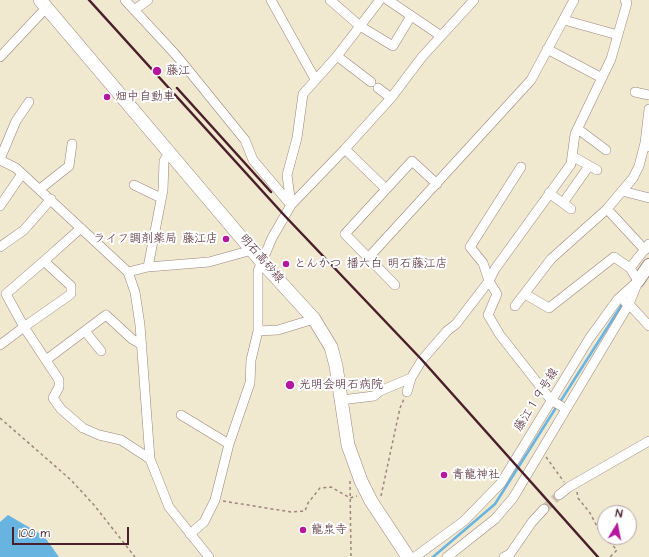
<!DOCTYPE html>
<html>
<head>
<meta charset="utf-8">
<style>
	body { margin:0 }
	#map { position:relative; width:649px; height:557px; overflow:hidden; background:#f0e8cf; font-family:"Architects Daughter",sans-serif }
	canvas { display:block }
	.north { position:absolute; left:597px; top:505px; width:40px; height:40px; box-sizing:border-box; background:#fff; border:1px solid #b7a5aa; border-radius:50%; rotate:10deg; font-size:11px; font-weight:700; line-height:16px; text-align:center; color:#4a1f2b }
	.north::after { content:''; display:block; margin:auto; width:14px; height:18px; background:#b5179e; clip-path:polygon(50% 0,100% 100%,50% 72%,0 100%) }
	.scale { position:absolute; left:12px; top:527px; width:117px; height:18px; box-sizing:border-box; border:2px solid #4a1f2b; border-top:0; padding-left:5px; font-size:12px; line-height:14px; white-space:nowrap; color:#4a1f2b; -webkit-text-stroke:3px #fff; paint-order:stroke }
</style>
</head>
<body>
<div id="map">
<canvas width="649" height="557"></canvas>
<div class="north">N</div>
<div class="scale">100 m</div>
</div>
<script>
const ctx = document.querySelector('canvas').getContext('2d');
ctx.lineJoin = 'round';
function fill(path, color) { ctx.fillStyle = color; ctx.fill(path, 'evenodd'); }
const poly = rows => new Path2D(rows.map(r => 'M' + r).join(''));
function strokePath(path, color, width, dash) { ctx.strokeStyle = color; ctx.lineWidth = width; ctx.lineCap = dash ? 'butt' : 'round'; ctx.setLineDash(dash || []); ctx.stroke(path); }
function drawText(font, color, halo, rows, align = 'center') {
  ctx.font = font + ' "Architects Daughter","Klee One",sans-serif'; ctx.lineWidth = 4; ctx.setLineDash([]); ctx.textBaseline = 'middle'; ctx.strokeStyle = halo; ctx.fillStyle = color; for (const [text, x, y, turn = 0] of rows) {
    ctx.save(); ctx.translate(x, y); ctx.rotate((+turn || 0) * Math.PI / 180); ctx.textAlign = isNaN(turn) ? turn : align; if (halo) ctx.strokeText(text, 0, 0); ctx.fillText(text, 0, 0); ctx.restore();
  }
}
fill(poly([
	[8,515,44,536,59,557,0,557,0,522]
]), '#67b4e1');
strokePath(poly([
	[560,402,623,303],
	[433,557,495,504,557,406]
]), '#67b4e1', 2.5);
strokePath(poly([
	[544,509,559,495]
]), '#cfc0ae', 9, [9, 4.5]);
const minor = poly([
	[125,0,176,55,245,140,253,160,291,205],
	[271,0,315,79],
	[330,0,360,26,393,46,411,16],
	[388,0,441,36],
	[134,10,148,0],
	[564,20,618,35],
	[547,49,602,78],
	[337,56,371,82],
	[0,57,46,8],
	[378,88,391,98],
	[635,92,649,95],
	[578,129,606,150],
	[647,147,645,143,649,109],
	[345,149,386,189],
	[572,156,597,170],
	[0,159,16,121,29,102],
	[0,160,16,168,128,272,135,292,140,325,150,459,169,507,209,557],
	[521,167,470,247,483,263,489,281,497,294,488,315,500,335,551,400,566,409],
	[134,185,161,198],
	[40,189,69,166,72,144],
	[622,191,649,198],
	[549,193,571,209],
	[563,203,589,166],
	[291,205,287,175,297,138,303,94,337,56,380,0],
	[0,206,22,174],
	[607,209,645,250],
	[0,247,24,230,51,199],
	[369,257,531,80,574,0],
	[44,261,71,286,71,294,24,327,6,294,44,261,81,228],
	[148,267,163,190,164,161,170,152],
	[128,272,148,267,209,262,252,250],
	[638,281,630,268,649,244],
	[395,285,345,234,412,161,437,184],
	[525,294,549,308,614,257,630,268],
	[625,302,629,304,649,326],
	[515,306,551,259,607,209,633,178,639,166,645,143],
	[85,331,101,351],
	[258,331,278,330,314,319],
	[0,345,24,327,59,380,59,387,53,398,61,409,83,428,99,435,121,440,150,459],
	[46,360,106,315,132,339,142,345],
	[407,392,411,378,422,360,447,331,456,324,489,281,495,269,571,164,575,134,611,59,627,3,625,0],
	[341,400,374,396,380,391,411,378],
	[181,415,229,444],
	[559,495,569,487,649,441],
	[190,534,204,522,215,500,229,444,250,383,251,360,258,331,258,271,272,238,291,205,345,149,391,98,422,57,474,0],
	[415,557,464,521,501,483,589,339,618,299,638,281],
	[447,557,495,519,513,498,629,304,637,284],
	[504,557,510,554,532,522,544,509]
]);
const tertiary = poly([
	[638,281,649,265]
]);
const secondary = poly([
	[40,0,261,261,314,319,331,347,336,366,348,445,361,481,371,501,408,557]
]);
strokePath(minor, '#9d847d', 10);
strokePath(tertiary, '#9d847d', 14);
strokePath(secondary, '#9d847d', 14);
strokePath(poly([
	[0,418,71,480,94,505,135,557],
	[546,457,564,482],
	[350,481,351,557],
	[577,492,578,498,590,513,600,532,617,550,610,557],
	[381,496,400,408,404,399],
	[223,501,291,512,305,511,308,503,320,488,331,487,350,498,357,496]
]), '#9d847d', 1.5, [3, 3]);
strokePath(minor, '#fff', 9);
strokePath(tertiary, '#fff', 12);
strokePath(secondary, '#fff', 13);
strokePath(poly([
	[89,0,284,215,422,360,598,557],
	[177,88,271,192]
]), '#4a1f2b', 2.5);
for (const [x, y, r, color] of [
	[157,71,5,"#b5179e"],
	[107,97,4,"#b5179e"],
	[226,239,4,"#b5179e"],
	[286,264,4,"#b5179e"],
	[290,385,5,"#b5179e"],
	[444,475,4,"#b5179e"],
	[303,530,4,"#b5179e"]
]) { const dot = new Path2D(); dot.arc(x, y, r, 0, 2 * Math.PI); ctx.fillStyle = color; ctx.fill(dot); strokePath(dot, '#fff', 1.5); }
drawText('12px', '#4a1f2b', '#fff', [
	["藤江",166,71],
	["畑中自動車",115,97],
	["ライフ調剤薬局 藤江店",218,239,"right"],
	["とんかつ 播六白 明石藤江店",294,264],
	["光明会明石病院",299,385],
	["青龍神社",452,475],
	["龍泉寺",311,530]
], 'left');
drawText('12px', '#4a1f2b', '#fff', [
	["明石高砂線",261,259,49],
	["藤江１９号線",537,400,-58]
]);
</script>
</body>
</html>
